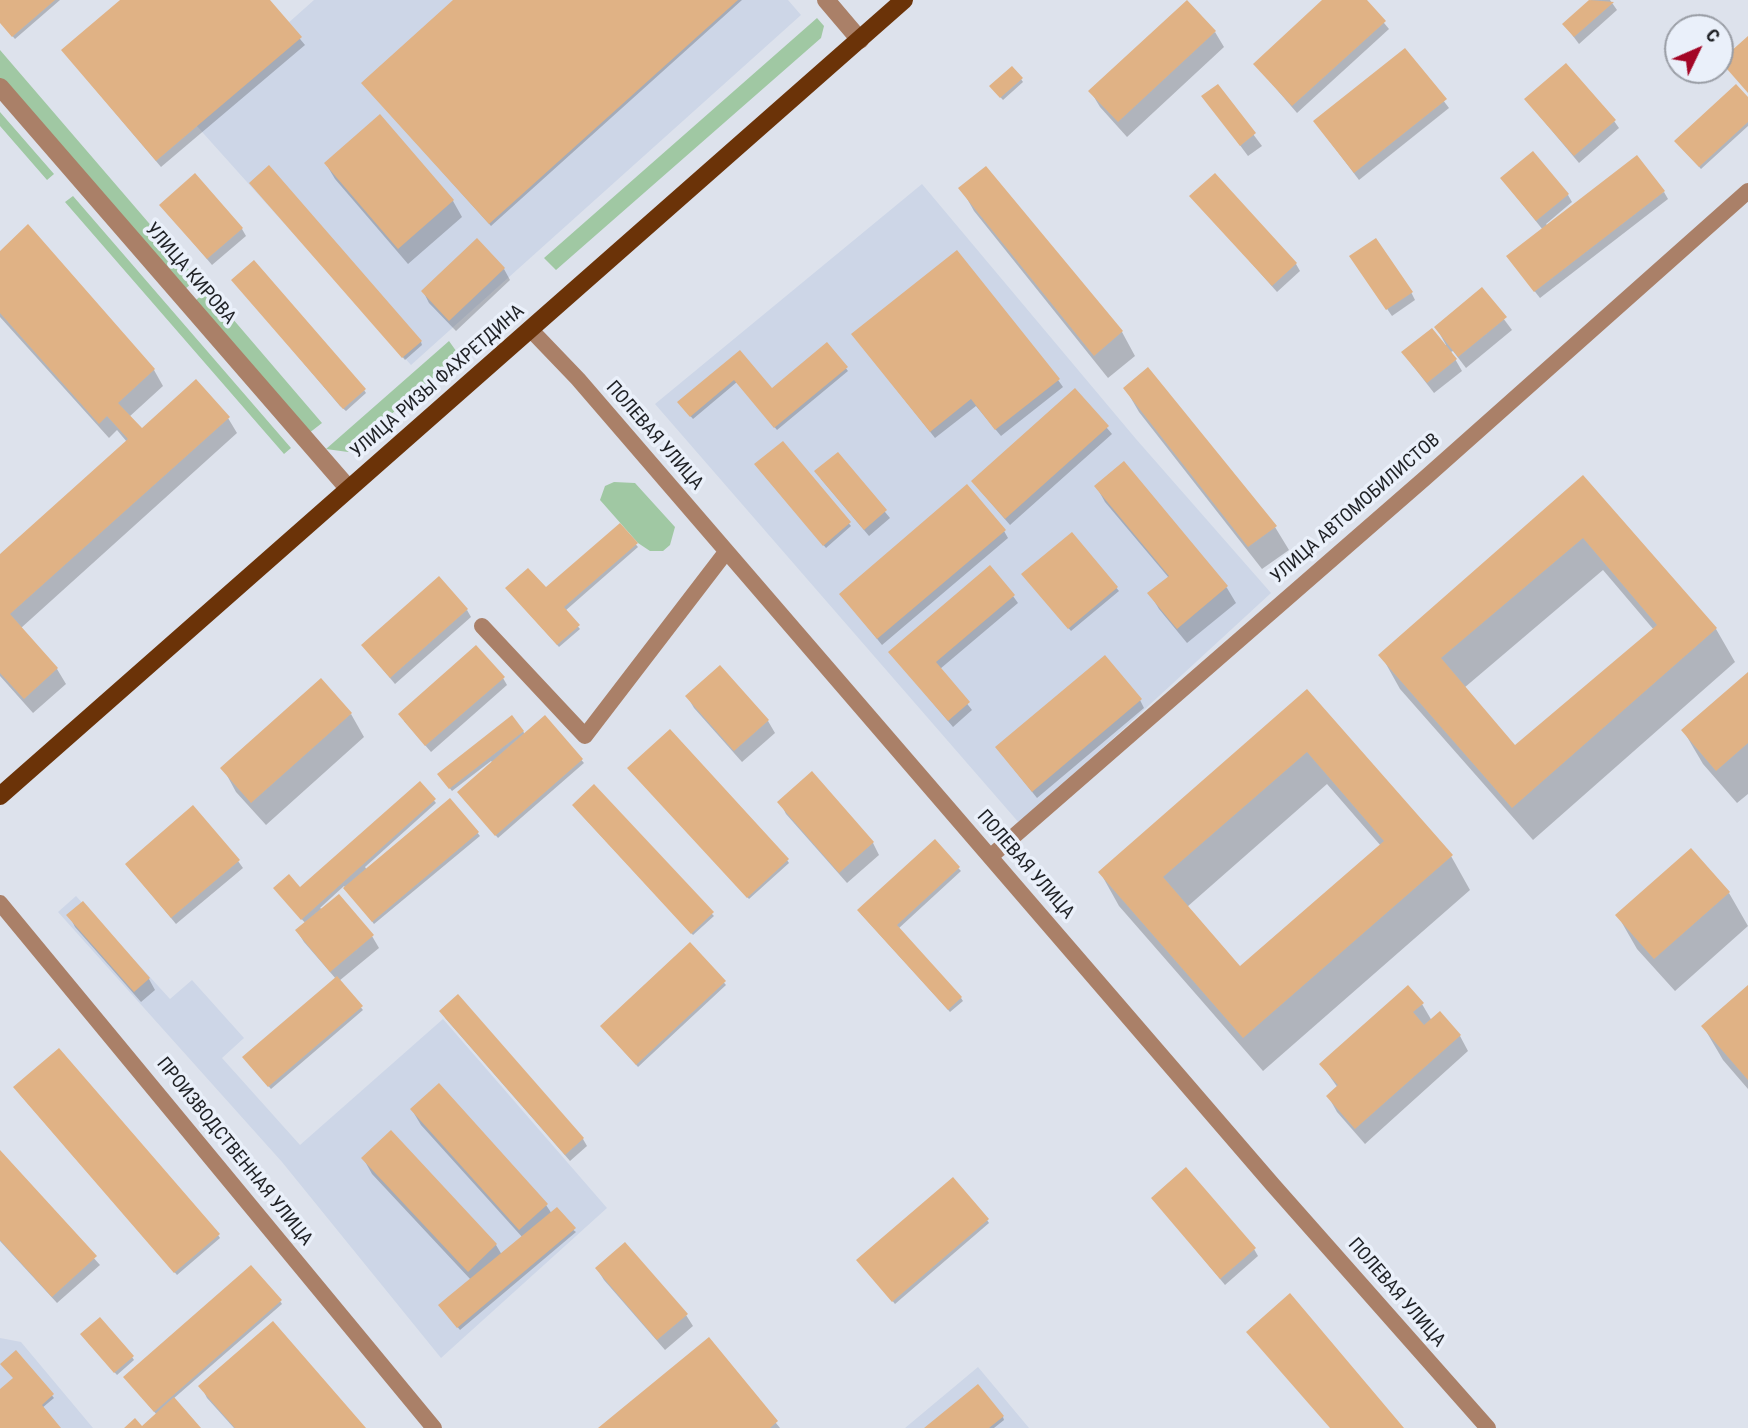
<!DOCTYPE html>
<html>
<head>
<meta charset="utf-8">
<style>
	body { margin:0 }
	#map { position:relative; width:1748px; height:1428px; overflow:hidden; background:#dde2ec; font-family:"Roboto Condensed",sans-serif }
	canvas { display:block }
	.north { position:absolute; left:1664px; top:14px; width:70px; height:70px; box-sizing:border-box; background:#eaf0fa; border:2px solid #999da5; border-radius:50%; rotate:46deg; font-size:19px; font-weight:700; line-height:28px; text-align:center; color:#1f2125 }
	.north::after { content:''; display:block; margin:auto; width:24px; height:32px; background:#a30626; clip-path:polygon(50% 0,100% 100%,50% 72%,0 100%) }
</style>
</head>
<body>
<div id="map">
<canvas width="1748" height="1428"></canvas>
<div class="north">С</div>
</div>
<script>
const ctx = document.querySelector('canvas').getContext('2d');
ctx.lineJoin = 'round';
function fill(path, color) { ctx.fillStyle = color; ctx.fill(path, 'evenodd'); }
const poly = rows => new Path2D(rows.map(r => 'M' + r).join(''));
function strokePath(path, color, width, dash) { ctx.strokeStyle = color; ctx.lineWidth = width; ctx.lineCap = dash ? 'butt' : 'round'; ctx.setLineDash(dash || []); ctx.stroke(path); }
function drawText(font, color, halo, rows, align = 'center') {
  ctx.font = font + ' "Roboto Condensed",sans-serif'; ctx.lineWidth = 7; ctx.setLineDash([]); ctx.textBaseline = 'middle'; ctx.strokeStyle = halo; ctx.fillStyle = color; for (const [text, x, y, turn = 0] of rows) {
    ctx.save(); ctx.translate(x, y); ctx.rotate((+turn || 0) * Math.PI / 180); ctx.textAlign = isNaN(turn) ? turn : align; if (halo) ctx.strokeText(text, 0, 0); ctx.fillText(text, 0, 0); ctx.restore();
  }
}
fill(poly([
	[314,0,788,0,801,15,411,365,186,114],
	[922,184,1136,439,1271,593,1020,824,655,404],
	[76,896,170,999,192,980,244,1038,222,1058,300,1145,443,1019,607,1208,441,1358,282,1162,58,912],
	[0,1338,21,1342,93,1428,0,1428],
	[978,1367,1029,1428,905,1428]
]), '#cdd6e7');
fill(poly([
	[817,18,824,26,821,38,556,270,544,258],
	[0,50,197,279,179,294,0,87],
	[0,112,54,174,47,180,0,126],
	[73,196,291,448,284,454,65,202],
	[208,290,322,423,304,437,190,305],
	[449,341,459,355,348,452,326,449],
	[614,482,635,483,675,527,670,545,663,551,650,551,638,543,600,500,605,486]
]), '#a0c8a3');
fill(poly([
	[2,0,60,0,15,39,0,22,0,2],
	[122,0,268,0,305,45,161,167,68,57],
	[456,0,742,0,491,226,365,86],
	[1325,0,1365,0,1389,29,1297,113,1255,64],
	[1591,0,1610,0,1617,10,1579,44,1564,24],
	[1215,32,1224,47,1127,137,1100,107,1091,92],
	[1405,50,1449,108,1359,180,1315,122],
	[1021,79,1023,82,1003,100,993,89],
	[1217,86,1262,146,1248,156,1204,97],
	[1526,100,1614,121,1619,128,1579,163],
	[1748,100,1748,126,1701,169,1678,144],
	[380,117,453,201,462,217,408,264,335,179,326,164],
	[986,169,1122,332,1135,356,1108,378,974,211,961,188],
	[1502,179,1568,195,1572,202,1546,224,1548,226,1664,192,1668,199,1540,298,1513,264,1543,230],
	[253,186,421,342,422,345,405,360],
	[1192,196,1296,264,1300,271,1277,292],
	[161,205,242,229,246,236,212,265],
	[28,227,154,370,163,386,129,417,141,431,228,418,237,433,21,628,57,669,66,684,33,713,0,676,0,556,127,442,117,430,109,438,0,317,0,254],
	[1356,264,1411,292,1415,300,1392,316],
	[504,269,510,280,456,331,429,303,423,291],
	[233,280,364,390,366,393,346,411,340,406],
	[1482,290,1512,330,1466,368,1453,351,1451,352,1462,371,1434,393,1403,353,1446,345,1436,327],
	[858,341,1058,380,1063,387,1001,436,976,406,935,438],
	[827,345,848,371,777,430,737,382,693,419,681,405,740,352,772,391],
	[1125,388,1275,527,1289,550,1262,569,1139,412],
	[1075,390,1112,434,1010,525,978,488],
	[782,443,851,526,826,548,758,468],
	[837,454,890,518,869,536,821,479],
	[1124,464,1227,588,1236,603,1187,643,1159,609,1150,594,1169,578,1105,502,1096,486],
	[1583,477,1716,629,1735,662,1533,840,1400,689,1381,655],
	[1603,570,1654,630,1515,748,1464,688],
	[620,526,638,547,565,611,580,629,559,647,509,591,546,590],
	[1004,531,1008,538,882,645,841,594],
	[1071,534,1119,591,1071,631,1025,577],
	[1013,596,1018,603,940,669,972,710,953,727,890,652],
	[467,610,471,617,395,684,363,646],
	[720,667,768,721,775,733,742,762,694,708,687,696],
	[1748,674,1748,794,1737,803,1703,764,1683,730],
	[503,678,507,685,431,752,404,721],
	[1307,691,1451,856,1470,890,1263,1071,1119,906,1100,872],
	[1327,784,1381,846,1240,968,1187,907],
	[1140,700,1144,708,1037,798,997,748],
	[351,714,364,737,266,825,236,792,223,768],
	[545,718,584,763,498,838,461,796,493,763,491,761,452,791,441,777,523,731,525,735],
	[631,771,787,860,789,863,749,899],
	[420,783,436,803,365,867,367,870,450,800,480,836,374,924,344,886,320,908,372,936,379,948,339,981,363,1010,271,1089,246,1060,336,979,304,942,297,931,306,924,277,891,300,890],
	[780,802,873,843,879,855,847,883,786,814],
	[576,809,712,914,714,916,693,935],
	[934,842,961,871,898,929,961,998,963,1001,950,1012,861,914],
	[238,861,243,868,176,924,132,871],
	[1729,893,1748,926,1675,991,1637,949,1618,916],
	[69,915,149,979,155,990,141,1002,75,927],
	[690,945,726,985,638,1067,604,1029],
	[1748,987,1748,1089,1723,1060,1703,1026],
	[458,997,583,1139,587,1146,570,1161,446,1019,441,1012],
	[1422,1004,1432,1021,1460,1036,1468,1051,1365,1144,1337,1112,1328,1096,1338,1088,1321,1064],
	[17,1091,218,1235,220,1238,177,1275],
	[412,1110,546,1205,552,1214,576,1232,460,1330,442,1308,471,1280,372,1174,363,1158,391,1133,496,1245,502,1255,523,1238,421,1125],
	[0,1153,100,1265,57,1303,0,1241],
	[1153,1198,1254,1249,1258,1256,1225,1285],
	[987,1220,989,1223,895,1304,860,1263],
	[597,1269,686,1315,693,1326,665,1350,604,1280],
	[280,1301,282,1304,173,1399,199,1428,146,1428,157,1415,127,1380],
	[84,1338,132,1357,134,1360,117,1375],
	[709,1340,780,1428,601,1428],
	[16,1352,54,1398,42,1408,59,1428,0,1428,0,1391,15,1379],
	[201,1386,364,1428,234,1428,207,1398],
	[1003,1417,1004,1420,994,1428,927,1428]
]), '#0003');
fill(poly([
	[0,0,55,0,12,37,0,23],
	[120,0,270,0,302,37,156,161,61,50],
	[453,0,738,0,489,224,361,83],
	[1187,0,1216,31,1118,122,1088,91],
	[1322,0,1367,0,1386,21,1292,106,1253,64],
	[1589,0,1614,2,1574,37,1562,24],
	[1748,36,1748,93,1720,61],
	[1405,48,1447,99,1354,173,1313,121],
	[1566,63,1616,120,1574,156,1524,99],
	[1012,66,1023,78,1000,98,989,86],
	[1218,84,1256,133,1240,146,1201,96],
	[1736,84,1748,97,1748,122,1699,167,1674,141],
	[380,114,454,200,398,249,324,163],
	[1533,151,1569,194,1536,221,1500,178],
	[1637,155,1665,191,1534,292,1506,256],
	[269,165,422,341,402,358,249,183],
	[986,166,1123,331,1094,356,958,188],
	[195,173,243,228,207,259,159,205],
	[1215,173,1297,263,1272,286,1189,196],
	[28,224,155,369,118,403,142,428,196,379,230,417,10,614,58,668,24,699,0,673,0,554,128,439,107,416,99,424,0,313,0,251],
	[477,238,505,268,449,321,421,291],
	[1376,238,1413,292,1386,310,1349,256],
	[957,250,1060,379,995,430,971,399,930,432,851,334],
	[254,260,366,389,343,409,231,280],
	[1482,287,1507,317,1458,357,1434,327],
	[1432,328,1457,359,1427,383,1401,352],
	[827,342,848,367,774,428,734,380,690,417,677,402,740,350,772,388],
	[1148,367,1277,526,1248,547,1123,388],
	[1075,388,1109,426,1005,519,971,481],
	[783,441,851,522,823,546,754,464],
	[838,452,887,510,864,530,814,471],
	[1124,461,1228,586,1177,629,1147,593,1169,576,1094,486],
	[1583,475,1717,628,1512,808,1378,655],
	[1583,538,1657,625,1515,745,1441,658],
	[967,484,1006,530,877,639,839,594],
	[620,523,638,543,564,607,580,625,557,645,505,588,528,568,546,587],
	[1072,532,1118,587,1068,629,1021,574],
	[990,565,1015,595,936,662,970,702,948,721,888,652],
	[439,576,468,609,390,678,361,645],
	[476,645,505,677,425,746,398,714],
	[1105,655,1142,699,1032,792,995,747],
	[720,665,769,720,734,751,685,696],
	[1748,672,1748,743,1716,771,1681,730],
	[321,678,352,713,251,803,220,768],
	[1307,689,1453,855,1243,1038,1098,872],
	[1307,752,1384,841,1240,966,1163,877],
	[512,715,524,731,449,789,437,774],
	[545,715,583,759,495,836,457,792],
	[670,729,789,859,747,898,627,768],
	[812,771,874,842,839,873,777,802],
	[420,781,436,799,301,920,273,888,289,874,300,887],
	[594,784,714,912,691,934,572,805],
	[450,798,479,832,372,922,343,888],
	[193,805,240,860,171,918,125,864],
	[935,839,960,867,897,925,962,997,948,1010,857,910],
	[1691,848,1730,892,1654,959,1615,915],
	[339,894,374,935,330,972,295,930],
	[83,901,150,978,134,992,66,915],
	[690,942,726,981,636,1065,600,1026],
	[337,976,363,1006,268,1087,242,1057],
	[1408,985,1424,1003,1413,1012,1424,1025,1440,1011,1461,1035,1355,1129,1326,1096,1338,1085,1319,1064],
	[1748,985,1748,1080,1701,1026],
	[458,994,584,1138,565,1155,439,1011],
	[59,1048,220,1234,174,1273,13,1087],
	[439,1083,548,1204,519,1230,410,1109],
	[391,1130,497,1244,468,1272,361,1158],
	[0,1150,97,1256,52,1297,0,1240],
	[1186,1167,1256,1248,1220,1279,1151,1198],
	[953,1177,989,1219,892,1302,856,1260],
	[557,1207,576,1228,457,1328,438,1305],
	[625,1242,688,1314,657,1340,595,1268],
	[251,1265,282,1300,154,1412,123,1377],
	[1290,1293,1404,1428,1330,1428,1246,1332],
	[100,1317,134,1356,114,1373,80,1334],
	[273,1321,366,1428,235,1428,198,1386],
	[709,1337,778,1421,770,1428,598,1428],
	[16,1350,54,1394,42,1405,61,1428,0,1428,0,1389,13,1378,0,1364],
	[978,1384,1004,1416,989,1428,924,1428],
	[174,1397,201,1428,124,1428,135,1418,142,1426]
]), '#e0b285');
strokePath(poly([
	[530,329,578,379,1273,1185,1488,1428],
	[482,626,585,736,726,552],
	[990,857,1424,479,1748,191],
	[0,903,434,1428]
]), '#aa8068', 16);
strokePath(poly([
	[826,0,860,40],
	[0,87,348,488]
]), '#aa8068', 18);
strokePath(poly([
	[0,796,904,0]
]), '#6b3308', 18);
drawText('19px', '#1f2125', '#eaf0fa', [
	["УЛИЦА КИРОВА",190,274,49],
	["УЛИЦА РИЗЫ ФАХРЕТДИНА",438,382,-41],
	["ПОЛЕВАЯ УЛИЦА",654,436,49],
	["УЛИЦА АВТОМОБИЛИСТОВ",1356,509,-41],
	["ПОЛЕВАЯ УЛИЦА",1025,865,49],
	["ПРОИЗВОДСТВЕННАЯ УЛИЦА",234,1152,51],
	["ПОЛЕВАЯ УЛИЦА",1396,1293,49]
]);
</script>
</body>
</html>
